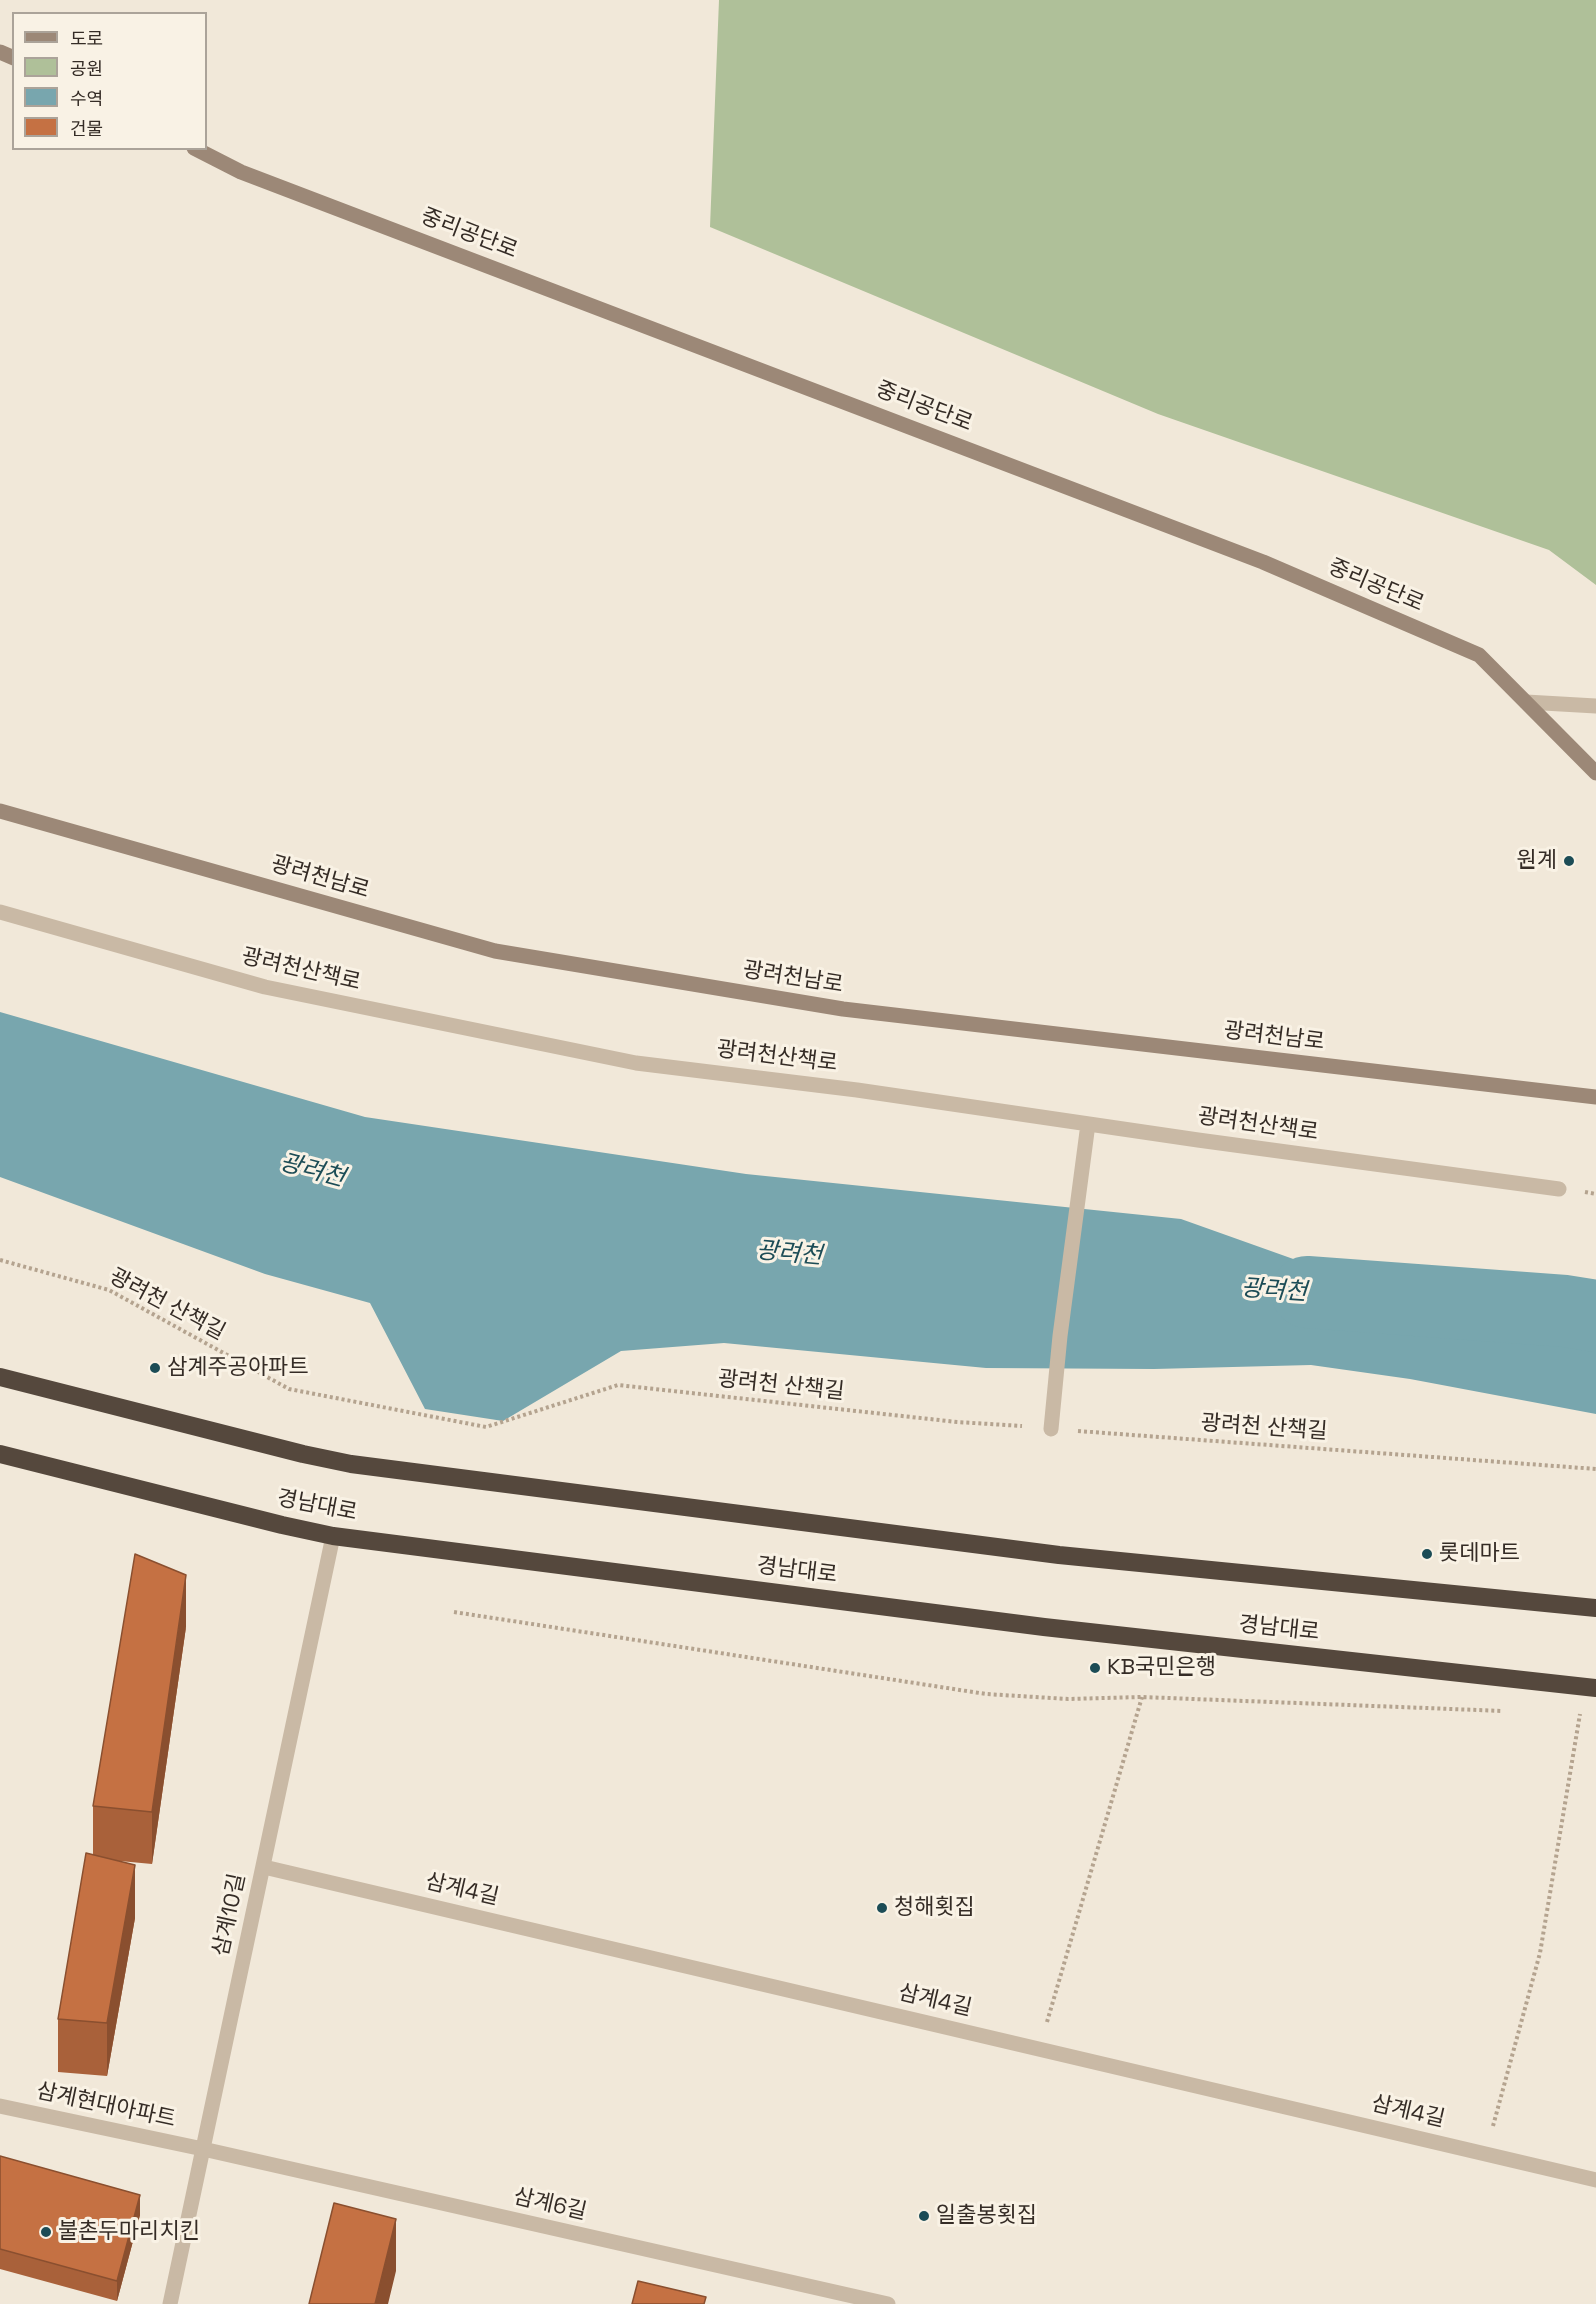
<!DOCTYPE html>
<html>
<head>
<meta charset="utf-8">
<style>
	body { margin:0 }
	#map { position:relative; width:1596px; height:2304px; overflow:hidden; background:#f1e8d9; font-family:"Space Grotesk","Noto Sans KR",sans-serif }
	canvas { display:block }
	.legend { position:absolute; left:12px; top:12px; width:195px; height:138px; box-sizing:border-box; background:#f9f2e5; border:2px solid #aba399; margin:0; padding:8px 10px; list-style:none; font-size:18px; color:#352c26 }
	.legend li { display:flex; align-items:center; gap:12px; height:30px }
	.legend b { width:30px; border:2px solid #aba399 }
</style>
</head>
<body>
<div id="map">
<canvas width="1596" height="2304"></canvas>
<ul class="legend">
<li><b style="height:8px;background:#9c8877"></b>도로</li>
<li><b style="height:16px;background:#afc099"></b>공원</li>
<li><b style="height:16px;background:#78a6ae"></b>수역</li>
<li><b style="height:16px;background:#c57143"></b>건물</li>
</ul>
</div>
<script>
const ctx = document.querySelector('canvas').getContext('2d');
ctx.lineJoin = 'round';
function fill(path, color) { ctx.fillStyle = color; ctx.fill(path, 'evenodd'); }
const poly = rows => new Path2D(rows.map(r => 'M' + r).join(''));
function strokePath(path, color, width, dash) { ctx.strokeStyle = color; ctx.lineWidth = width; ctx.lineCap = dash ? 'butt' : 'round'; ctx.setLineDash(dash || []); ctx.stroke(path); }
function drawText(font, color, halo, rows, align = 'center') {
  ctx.font = font + ' "Space Grotesk","Noto Sans KR",sans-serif'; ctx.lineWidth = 6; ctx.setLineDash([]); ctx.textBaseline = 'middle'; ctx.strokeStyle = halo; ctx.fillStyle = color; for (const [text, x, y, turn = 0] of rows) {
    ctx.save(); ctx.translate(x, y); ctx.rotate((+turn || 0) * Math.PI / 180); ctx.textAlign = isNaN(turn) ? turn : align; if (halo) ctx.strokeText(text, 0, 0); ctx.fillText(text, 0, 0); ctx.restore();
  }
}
fill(poly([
	[719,0,1596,0,1596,585,1549,550,1158,414,710,227]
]), '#afc099');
fill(poly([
	[0,1012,365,1117,746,1174,1181,1219,1473,1323,1582,1327,1596,1323,1596,1414,1410,1379,1311,1365,1154,1369,986,1368,724,1343,621,1351,503,1421,425,1409,370,1303,265,1274,0,1177]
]), '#78a6ae');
strokePath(poly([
	[1307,1292,1565,1311,1596,1316]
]), '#78a6ae', 72);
strokePath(poly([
	[1585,1192,1596,1194],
	[0,1260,109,1290,289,1389,486,1427,618,1385,957,1422,1022,1426],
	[1078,1431,1596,1469],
	[454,1612,986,1694,1068,1699,1142,1697,1503,1711],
	[1047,2022,1142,1697],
	[1493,2126,1540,1953,1580,1714]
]), '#b4a38f', 4, [3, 3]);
strokePath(poly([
	[1526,702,1596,706],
	[0,912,265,987,636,1063,857,1090,1198,1140,1559,1189],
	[1051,1429,1060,1336,1088,1124],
	[264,1867,1596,2180],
	[0,2106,203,2149,888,2304],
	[170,2304,333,1536]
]), '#c9b9a5', 15);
strokePath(poly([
	[0,52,14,58],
	[194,148,241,172,1263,562,1479,655,1596,773],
	[0,811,495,951,843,1009,1596,1097]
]), '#9c8877', 15);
strokePath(poly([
	[0,1377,303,1454,351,1464,1059,1555,1596,1608],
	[0,1454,282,1525,333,1536,1044,1627,1596,1688]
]), '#55483d', 18);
fill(poly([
	[186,1627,152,1864,120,1861,135,1918,107,2076,58,2072,58,2019,93,1855,93,1806],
	[0,2156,140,2215,117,2301,0,2269]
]), '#a9613a');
fill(poly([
	[186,1575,186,1627,152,1864,152,1812],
	[135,1865,135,1918,107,2076,107,2023],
	[140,2195,140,2215,117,2301,117,2281],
	[396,2219,396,2271,388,2304,375,2304]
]), '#8a4f2f');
const building = poly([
	[135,1554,186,1575,152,1812,93,1806,135,1554],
	[86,1853,135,1865,107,2023,58,2019,86,1853],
	[0,2156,140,2195,117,2281,0,2249,0,2156],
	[334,2203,396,2219,375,2304,309,2304,334,2203],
	[638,2281,706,2297,704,2304,632,2304,638,2281]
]);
fill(building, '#c57143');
strokePath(building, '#8a4f2f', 1.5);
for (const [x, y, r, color] of [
	[1569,861,6,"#1c4c56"],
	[155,1368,6,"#1c4c56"],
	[1427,1554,6,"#1c4c56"],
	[1095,1668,6,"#1c4c56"],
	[882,1908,6,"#1c4c56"],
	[924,2216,6,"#1c4c56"],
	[46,2232,6,"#1c4c56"]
]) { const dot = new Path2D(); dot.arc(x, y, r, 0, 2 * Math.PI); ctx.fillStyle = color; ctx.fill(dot); strokePath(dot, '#f9f2e5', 2); }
drawText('22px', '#352c26', '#f9f2e5', [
	["중리공단로",469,234,21],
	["중리공단로",924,407,21],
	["중리공단로",1376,586,23],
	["광려천남로",320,878,16],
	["광려천산책로",301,970,13],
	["광려천남로",793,978,9],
	["광려천남로",1274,1037,7],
	["광려천산책로",777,1057,7],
	["광려천산책로",1258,1125,8],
	["광려천 산책길",167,1305,28],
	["광려천 산책길",781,1386,6],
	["광려천 산책길",1264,1428,4],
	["경남대로",317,1506,11],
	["경남대로",797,1571,7],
	["경남대로",1279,1629,6],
	["삼계4길",462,1890,13],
	["삼계10길",230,1915,-78],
	["삼계4길",935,2001,13],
	["삼계현대아파트",106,2106,12],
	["삼계4길",1408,2112,13],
	["삼계6길",550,2205,13]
]);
drawText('22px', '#352c26', '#f9f2e5', [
	["원계",1557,861,"right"],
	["삼계주공아파트",167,1368],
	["롯데마트",1439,1554],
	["KB국민은행",1107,1668],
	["청해횟집",894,1908],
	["일출봉횟집",936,2216],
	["불촌두마리치킨",58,2232]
], 'left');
drawText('italic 24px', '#1c4c56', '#f9f2e5', [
	["광려천",312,1171,15],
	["광려천",789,1254,5],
	["광려천",1274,1291,4]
]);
</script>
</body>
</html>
